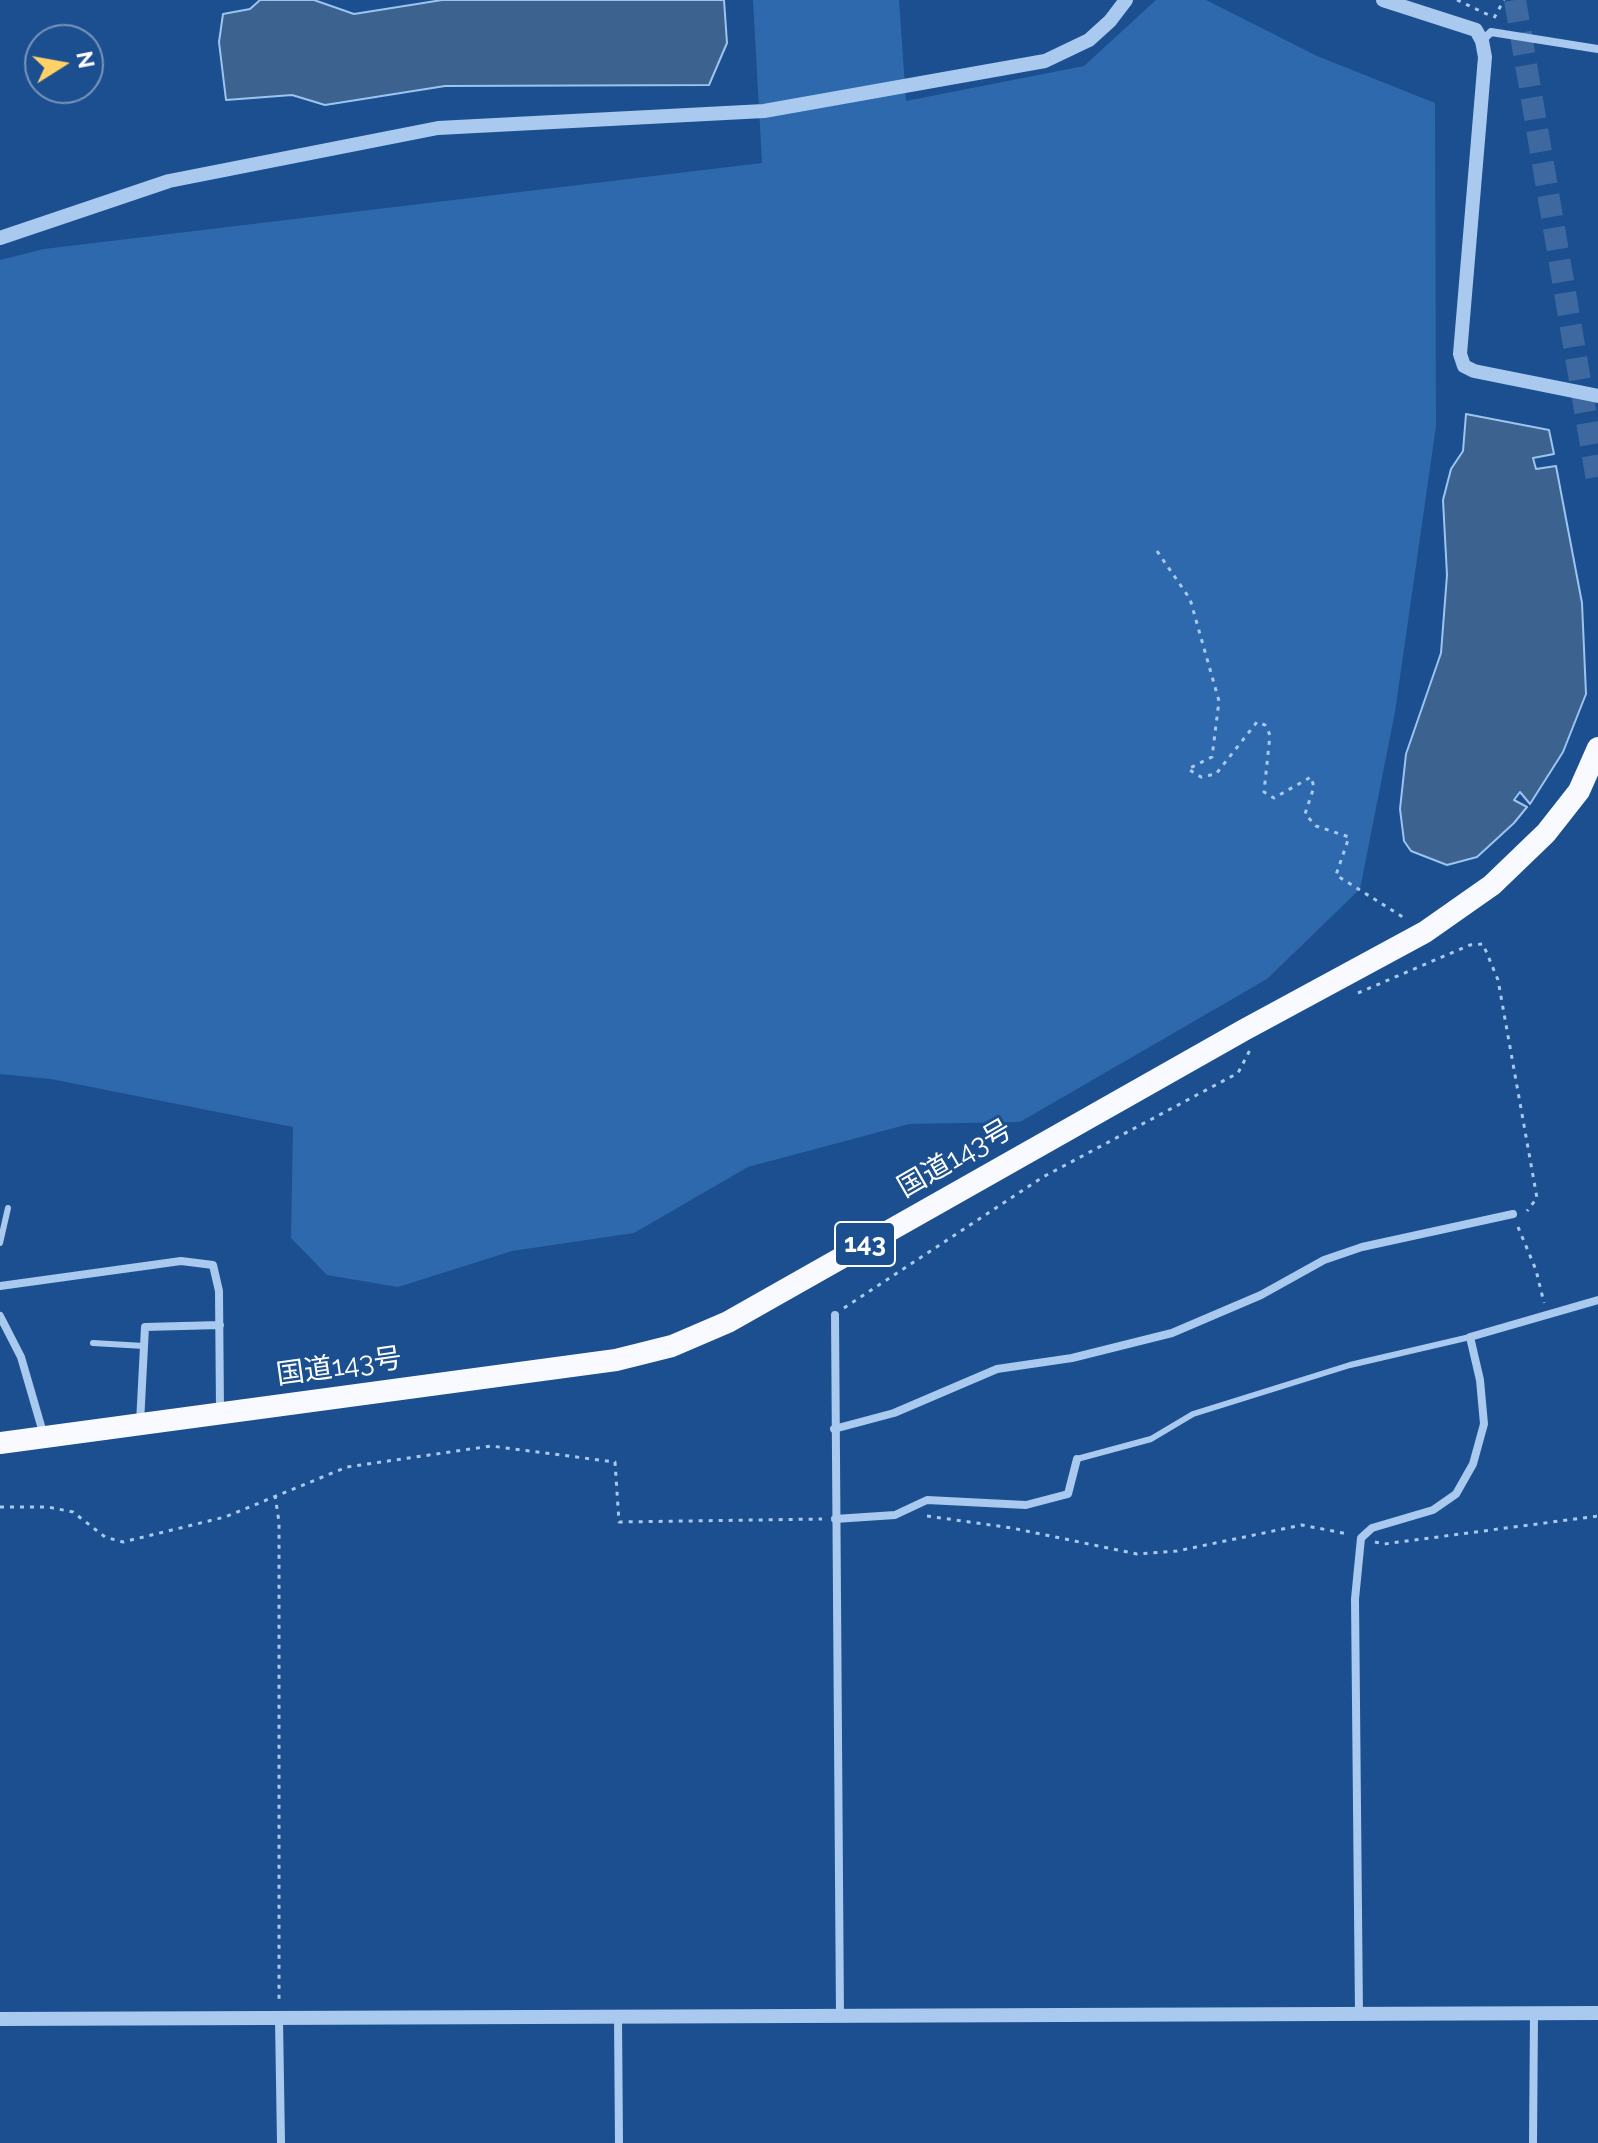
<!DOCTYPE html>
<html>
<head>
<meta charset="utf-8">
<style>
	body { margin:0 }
	#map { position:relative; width:1598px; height:2143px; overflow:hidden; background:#1b4f8f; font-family:Raleway,sans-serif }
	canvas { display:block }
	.north { position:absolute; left:24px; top:24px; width:80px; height:80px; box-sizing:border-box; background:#1b4f8f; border:2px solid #7695bc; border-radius:50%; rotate:79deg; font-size:22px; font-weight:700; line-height:32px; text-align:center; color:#fff }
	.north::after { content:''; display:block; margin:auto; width:28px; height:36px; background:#ffd166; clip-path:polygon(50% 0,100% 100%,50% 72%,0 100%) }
</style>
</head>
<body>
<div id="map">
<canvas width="1598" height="2143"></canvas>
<div class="north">N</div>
</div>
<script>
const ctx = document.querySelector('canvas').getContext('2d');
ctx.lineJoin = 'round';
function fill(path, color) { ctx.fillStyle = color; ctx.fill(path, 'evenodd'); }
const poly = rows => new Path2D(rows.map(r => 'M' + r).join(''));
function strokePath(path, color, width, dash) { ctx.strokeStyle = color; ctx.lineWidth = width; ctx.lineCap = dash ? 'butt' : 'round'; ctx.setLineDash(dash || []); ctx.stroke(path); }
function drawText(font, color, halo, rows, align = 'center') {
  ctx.font = font + ' Raleway,"Noto Sans JP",sans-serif'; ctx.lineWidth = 6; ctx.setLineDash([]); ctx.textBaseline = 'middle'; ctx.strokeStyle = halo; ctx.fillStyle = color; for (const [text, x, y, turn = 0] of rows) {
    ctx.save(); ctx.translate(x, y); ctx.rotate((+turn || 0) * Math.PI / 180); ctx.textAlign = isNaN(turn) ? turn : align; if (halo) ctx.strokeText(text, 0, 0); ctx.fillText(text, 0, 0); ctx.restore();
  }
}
fill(poly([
	[753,0,899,0,906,101,1084,66,1156,0,1206,0,1317,56,1435,103,1436,426,1395,712,1360,889,1267,979,1020,1122,909,1124,748,1167,634,1233,512,1251,398,1287,327,1275,291,1238,293,1127,51,1079,0,1074,0,260,44,249,762,163]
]), '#2e69ad');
const water = poly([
	[260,0,314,0,354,14,442,0,724,0,727,43,709,85,445,86,325,105,292,95,226,100,219,42,223,14,250,9,260,0],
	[1466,414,1549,430,1554,454,1533,458,1536,469,1556,466,1582,603,1586,694,1563,752,1530,804,1520,792,1514,800,1527,807,1514,823,1477,857,1447,865,1411,851,1404,841,1400,809,1406,754,1441,653,1447,575,1443,500,1451,469,1463,451,1466,414]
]);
fill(water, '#3c6290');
strokePath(water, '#9cc4f0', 2);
strokePath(poly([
	[1515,0,1598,486]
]), '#3d69a0', 22, [22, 11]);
strokePath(poly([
	[1457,0,1493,17],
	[1494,18,1504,0],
	[1157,551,1190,599,1219,701,1212,757,1188,769,1201,777,1216,774,1257,722,1265,725,1270,735,1264,792,1274,798,1311,777,1314,787,1305,814,1316,826,1349,837,1336,875,1406,919],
	[1358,993,1470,945,1483,944,1498,980,1537,1198,1527,1211],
	[1518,1227,1536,1270,1544,1303],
	[844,1308,1043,1177,1238,1073,1251,1048],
	[275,1495,279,1522,279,2003],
	[0,1507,48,1507,73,1512,105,1537,123,1542,225,1517,347,1467,491,1446,615,1462,619,1522,822,1519],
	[927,1516,1012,1528,1137,1554,1177,1551,1302,1525,1348,1534],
	[1375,1542,1384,1544,1598,1516]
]), '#a9c9ee', 3, [4, 6]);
strokePath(poly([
	[0,1243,8,1208],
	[93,1343,144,1346],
	[1077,1459,1151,1439,1193,1414,1350,1365,1470,1337]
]), '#a9c9ee', 6);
strokePath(poly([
	[1482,41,1491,32,1598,49],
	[0,1286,181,1261,213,1265,219,1291,220,1411],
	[835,1315,840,2017],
	[0,1316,21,1357,44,1436],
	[140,1423,145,1327,220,1325],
	[834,1429,894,1413,997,1369,1072,1358,1172,1333,1261,1295,1324,1260,1362,1247,1513,1214],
	[835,1519,895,1515,927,1500,1026,1505,1068,1494,1077,1459],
	[1359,2015,1355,1599,1361,1538,1372,1528,1433,1510,1456,1494,1473,1464,1484,1424,1480,1380,1470,1337,1598,1300],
	[618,2018,619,2143],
	[279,2019,281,2143],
	[1533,2143,1534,2014]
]), '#a9c9ee', 8);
strokePath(poly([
	[1383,0,1476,30,1482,41,1485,57,1460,354,1464,366,1474,371,1598,396],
	[0,238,169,181,438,128,764,111,1045,61,1089,40,1110,21,1126,0],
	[0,2019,1598,2013]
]), '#a9c9ee', 14);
strokePath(poly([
	[0,1443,616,1360,672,1346,728,1322,1244,1030,1425,932,1492,885,1546,833,1579,791,1598,748]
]), '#f8faff', 22);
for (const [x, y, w] of [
	[865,1244,60]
]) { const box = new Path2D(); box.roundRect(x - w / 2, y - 22, w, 44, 6); ctx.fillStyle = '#1b4f8f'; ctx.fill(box); strokePath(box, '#fff', 2); }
drawText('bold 26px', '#fff', null, [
	["143",865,1244]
]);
drawText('28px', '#fff', '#1b4f8f', [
	["国道143号",955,1159,-30],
	["国道143号",339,1367,-8]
]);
</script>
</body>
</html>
